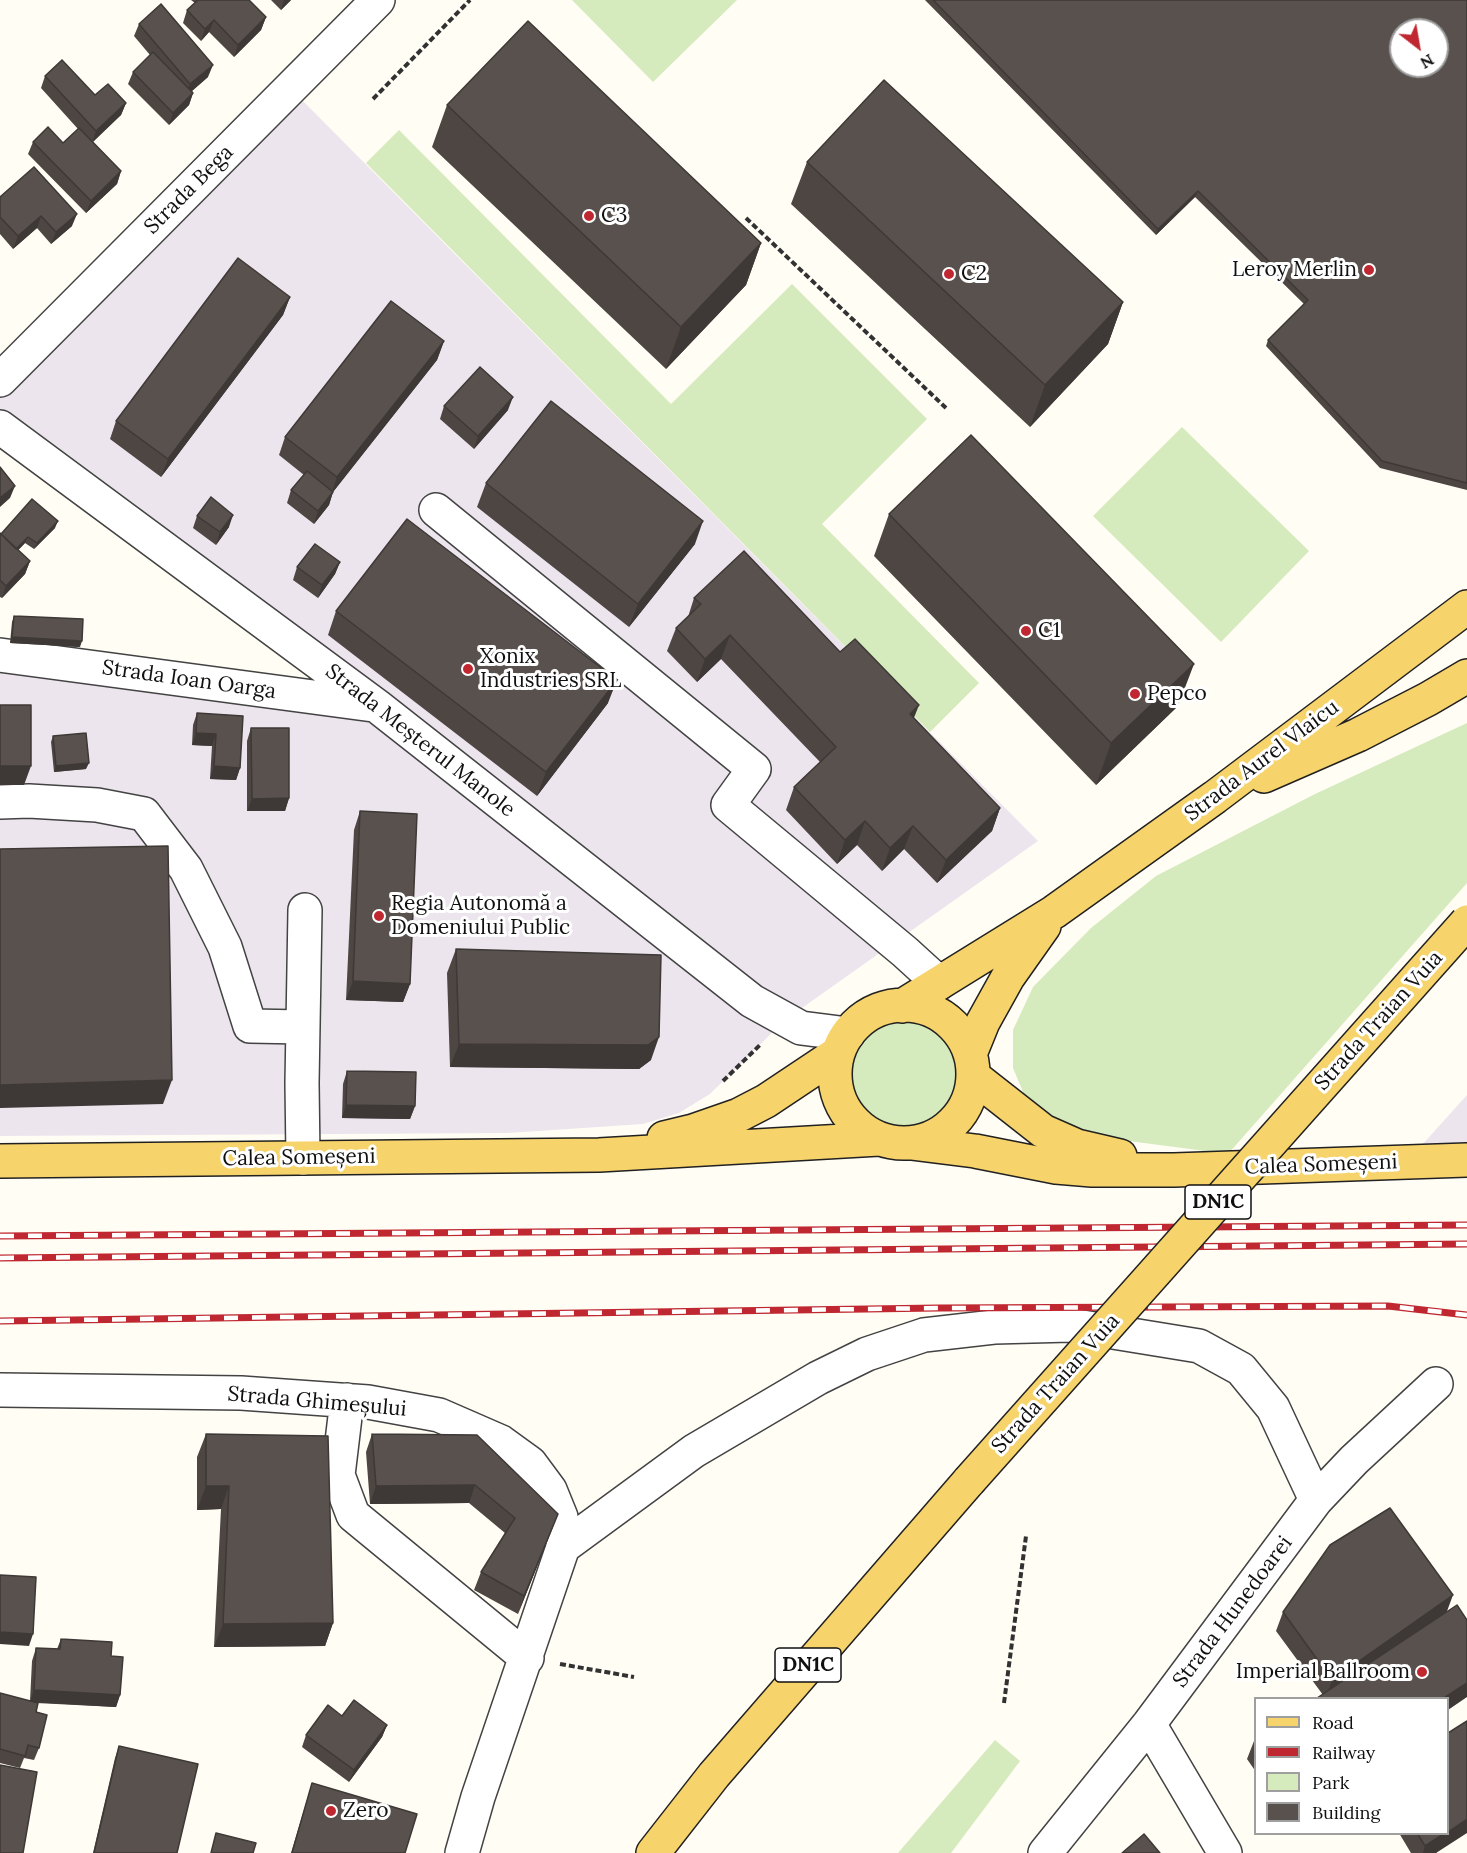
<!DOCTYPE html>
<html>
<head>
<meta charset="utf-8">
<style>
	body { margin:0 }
	#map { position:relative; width:1467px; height:1853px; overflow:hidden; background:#fffdf4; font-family:Lora,serif }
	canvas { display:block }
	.legend { position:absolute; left:1254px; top:1697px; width:195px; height:138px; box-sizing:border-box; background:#fff; border:2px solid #9f9f9f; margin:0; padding:8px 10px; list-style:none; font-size:18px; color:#101010 }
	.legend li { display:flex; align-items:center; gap:12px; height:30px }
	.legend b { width:30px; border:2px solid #9f9f9f }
	.north { position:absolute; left:1389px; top:18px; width:60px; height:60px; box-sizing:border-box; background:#fff; border:2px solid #9f9f9f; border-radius:50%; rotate:149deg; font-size:16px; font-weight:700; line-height:24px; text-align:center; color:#101010 }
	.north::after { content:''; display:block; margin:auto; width:21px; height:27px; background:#c02831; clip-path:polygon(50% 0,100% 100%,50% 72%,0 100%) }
</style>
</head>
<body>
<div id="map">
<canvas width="1467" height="1853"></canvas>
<ul class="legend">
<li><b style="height:8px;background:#f7d36c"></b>Road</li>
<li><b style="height:8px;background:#c02831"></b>Railway</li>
<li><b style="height:16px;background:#d5eabd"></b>Park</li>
<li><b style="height:16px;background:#59514d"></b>Building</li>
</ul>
<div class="north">N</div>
</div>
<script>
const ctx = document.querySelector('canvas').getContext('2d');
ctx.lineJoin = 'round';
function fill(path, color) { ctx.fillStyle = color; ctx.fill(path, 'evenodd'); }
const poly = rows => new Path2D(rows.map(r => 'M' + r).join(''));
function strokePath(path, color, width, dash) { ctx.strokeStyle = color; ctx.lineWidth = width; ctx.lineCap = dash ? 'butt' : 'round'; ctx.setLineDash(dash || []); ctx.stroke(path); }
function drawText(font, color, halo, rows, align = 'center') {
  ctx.font = font + ' Lora,serif'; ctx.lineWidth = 6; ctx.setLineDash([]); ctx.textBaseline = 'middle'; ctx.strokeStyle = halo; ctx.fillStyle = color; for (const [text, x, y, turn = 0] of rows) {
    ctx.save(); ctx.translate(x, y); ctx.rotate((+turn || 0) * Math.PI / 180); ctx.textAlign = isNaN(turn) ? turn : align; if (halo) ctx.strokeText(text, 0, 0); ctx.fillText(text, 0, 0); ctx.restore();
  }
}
fill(poly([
	[290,88,1038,841,785,1020,710,1094,679,1113,643,1124,508,1133,0,1136,0,655,376,705,0,427,0,380],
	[1467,1095,1467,1145,1421,1146]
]), '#ede5ee');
fill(poly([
	[572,0,737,0,653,82],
	[399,130,671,404,792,284,927,419,822,524,979,683,930,732,366,163],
	[1182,427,1309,551,1221,642,1093,516],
	[1467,723,1467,883,1228,1154,1106,1138,1068,1127,1028,1104,1013,1068,1013,1030,1033,987,1091,928,1156,876,1313,795],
	'847 1076a57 57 0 1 1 114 0a57 57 0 1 1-114 0Z',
	[995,1740,1020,1761,951,1853,898,1853]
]), '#d5eabd');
const minor = poly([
	[0,380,378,0],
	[0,427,377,706,752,1001,801,1028,848,1034],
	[436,510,754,769,728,805,905,952,939,983],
	[0,655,373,705],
	[0,802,29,801,97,805,144,814,186,869,225,947,250,1026,303,1027],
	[303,1158,302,1083,305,910],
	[0,1390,241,1393,368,1402,439,1415,501,1442,530,1463,550,1490,561,1517,563,1547,478,1797,462,1853],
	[347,1400,338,1475,353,1515,527,1658],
	[563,1547,694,1451,818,1378,867,1354,924,1335,994,1327,1070,1325,1199,1346,1241,1369,1273,1408,1316,1500],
	[1149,1724,1225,1853],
	[1045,1853,1149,1724,1316,1500,1354,1460,1436,1384]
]);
const major = poly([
	[1264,776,1358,735,1428,699,1467,676],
	'835 1074a69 69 0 1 1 138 0a69 69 0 1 1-138 0Z',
	[902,1006,1054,912,1215,797,1467,607],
	[970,1054,983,1022,1008,977,1044,926],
	[973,1076,1043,1131,1077,1146,1120,1156],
	[664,1138,693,1131,739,1115,766,1101,838,1053],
	[911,1143,975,1151,1056,1167,1092,1170,1174,1170,1467,1160],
	[0,1161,599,1155,879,1139],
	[653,1853,714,1775,969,1481]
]);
strokePath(minor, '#434343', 36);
strokePath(major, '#212121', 36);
strokePath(poly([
	[373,99,470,0],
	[746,218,946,408],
	[723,1081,761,1044],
	[560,1664,634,1677],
	[1004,1703,1026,1536]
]), '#323232', 4, [6, 3]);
strokePath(minor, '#fff', 33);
strokePath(major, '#f7d36c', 33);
const rail = poly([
	[0,1236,1467,1225],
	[0,1258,1467,1244],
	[0,1321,939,1308,1388,1306,1467,1315]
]);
strokePath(rail, '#c02831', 7);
strokePath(rail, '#fff', 4.5, [14]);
const majorBridge = poly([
	[969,1481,1467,922]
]);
strokePath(majorBridge, '#212121', 36, []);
strokePath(majorBridge, '#f7d36c', 33);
fill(poly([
	[191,0,249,0,266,17,261,30,234,57,209,32,201,41,183,23,187,10,195,3],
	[271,0,291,0,281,10],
	[925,0,1467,0,1467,490,1380,468,1266,346,1268,340,1304,304,1195,197,1156,235],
	[139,24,208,77,192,91,193,93,189,105,169,125,128,84,133,72,150,55,134,36],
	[45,76,95,95,126,103,121,115,92,142,121,171,117,184,86,213,28,154,33,142,63,143,78,129,41,88],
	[447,105,761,243,746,285,666,369,432,147],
	[807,162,1123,302,1108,344,1030,427,791,204],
	[0,197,72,226,51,244,37,228,13,249,0,234],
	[290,297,283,315,161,477,110,439,116,421],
	[444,341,437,360,333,492,329,505,314,524,287,503,291,490,304,475,279,455,285,437],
	[444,406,508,410,474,449,440,419],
	[486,483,695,544,629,627,477,507],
	[889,514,1178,706,1096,785,874,556],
	[197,516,229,527,216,545,193,528],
	[55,528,34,549,25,543,18,550,30,561,25,574,2,598,0,597,0,533,1,534],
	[340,562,335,574,318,598,293,580,297,567],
	[694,598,840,652,914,718,1000,808,992,831,937,883,904,849,882,871,857,845,837,864,786,810,794,787,820,762,721,659,697,682,667,651,676,628,688,617],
	[336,611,608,703,537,796,328,635],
	[14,616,80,647,10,643,12,622],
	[197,713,243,716,240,768,236,780,210,779,212,746,192,745,193,725],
	[251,728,289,798,285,811,247,811,247,741],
	[53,736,86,769,54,772,51,742],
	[360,811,410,984,403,1002,346,1000,354,830],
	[456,949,651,1060,639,1069,450,1067,447,973],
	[347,1071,415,1106,410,1119,342,1118,343,1084],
	[206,1434,333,1623,325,1646,214,1647,221,1509,197,1510,197,1457],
	[372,1434,558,1514,518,1614,474,1590,481,1572,505,1533,469,1503,370,1504,366,1452],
	[1453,1595,1323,1695,1276,1631,1283,1612],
	[61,1639,111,1656,120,1695,116,1707,36,1703,39,1748,34,1760,24,1758,20,1768,0,1763,0,1693,30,1701,32,1661,36,1648,57,1649],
	[342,1716,387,1725,382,1737,349,1782,302,1747,306,1735],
	[1256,1740,1256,1772,1247,1759,1254,1741],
	[119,1746,177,1853,93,1853,115,1758],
	[312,1783,405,1853,291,1853],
	[1399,1833,1448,1833,1436,1853,1411,1853]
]), '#4d4642');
fill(poly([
	[284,0,291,0,281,10],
	[266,17,261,30,234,57,238,45],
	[214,20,209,32,201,41,205,29],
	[213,65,208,77,185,97,190,84],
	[193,93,189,105,169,125,173,113],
	[126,103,121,115,92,143,96,131],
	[121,171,117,184,86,213,91,201],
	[1198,191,1195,197,1156,235,1158,229],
	[77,214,72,226,51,244,56,232],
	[41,216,37,228,13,249,18,236],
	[761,243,746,285,666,369,681,327],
	[290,297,283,315,161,477,168,459],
	[1123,302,1108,344,1030,427,1045,385],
	[444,341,437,360,333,492,329,505,314,524,318,511,331,495,337,477],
	[513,397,508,410,474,449,478,436],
	[15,486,10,498,0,507,0,498],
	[233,515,229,527,216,545,220,532],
	[58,521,55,528,34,549,37,543],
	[703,521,695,544,629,627,638,604],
	[28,537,25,543,10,559,12,553],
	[30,561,25,574,2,598,6,586],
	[340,562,335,574,318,598,322,585],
	[730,635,721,659,697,682,705,659],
	[12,637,82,641,80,647,10,643],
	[1194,664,1178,706,1096,785,1111,743],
	[617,680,608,703,537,796,546,772],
	[919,705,910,728,910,714],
	[196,733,216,734,212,746,192,745],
	[89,763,86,769,54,772,56,766],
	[0,766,31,766,24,785,0,785],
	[214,766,240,768,236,780,210,779],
	[289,798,285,811,247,811,252,799],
	[1000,808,992,831,937,883,946,860],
	[865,821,857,845,837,864,845,840],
	[913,826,904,849,882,871,890,848],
	[353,981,410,984,403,1002,346,1000],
	[659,1037,651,1060,639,1069,450,1067,459,1044],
	[172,1080,163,1104,0,1108,0,1085],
	[346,1105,415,1106,410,1119,342,1118],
	[475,1485,469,1503,370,1504,376,1486],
	[206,1486,229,1486,221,1509,197,1510],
	[558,1514,551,1532,518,1614,524,1596],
	[1453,1595,1446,1614,1326,1698,1332,1680],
	[333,1623,325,1646,214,1647,223,1624],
	[0,1632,33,1634,29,1646,0,1644],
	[1467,1683,1467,1697,1448,1710,1448,1698,1444,1698],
	[34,1690,120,1695,116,1707,30,1702],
	[387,1725,382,1737,349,1782,354,1770],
	[1467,1819,1467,1833,1436,1853,1423,1853,1425,1846,1445,1833,1448,1833,1448,1832]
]), '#3e3936');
const building = poly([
	[198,0,249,0,266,17,238,45,214,20,205,29,187,10,198,0],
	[933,0,1467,0,1467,483,1382,461,1268,340,1308,300,1198,191,1158,229,933,0],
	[1401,30,1437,30,1437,66,1401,66,1401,30],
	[161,4,213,65,190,84,139,24,161,4],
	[528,21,761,243,681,327,447,105,528,21],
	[153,52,193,93,173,113,133,72,153,52],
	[62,60,95,95,108,84,126,103,96,131,45,76,62,60],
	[884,80,1123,302,1045,385,807,162,884,80],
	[48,127,63,143,79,128,121,171,91,201,33,142,48,127],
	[34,167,77,214,56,232,41,216,18,236,0,217,0,197,34,167],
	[238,258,290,297,168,459,116,421,238,258],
	[391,301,444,341,337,477,285,437,391,301],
	[480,367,513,397,478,436,444,406,480,367],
	[551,401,703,521,638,604,486,483,551,401],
	[971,435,1194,664,1111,743,889,514,971,435],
	[0,467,15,486,0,498,0,467],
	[307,471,333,492,318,511,291,490,307,471],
	[211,497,233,515,220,532,197,516,211,497],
	[32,499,58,521,37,543,28,537,16,549,1,534,32,499],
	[407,519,617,680,546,772,336,611,407,519],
	[0,533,30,561,6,586,0,580,0,533],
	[315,544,340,562,322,585,297,567,315,544],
	[744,551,840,652,855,639,919,705,910,714,1000,808,946,860,913,826,890,848,865,821,845,840,794,787,836,747,730,635,705,659,676,628,701,604,694,598,744,551],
	[14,616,83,619,82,641,12,637,14,616],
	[0,705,31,705,31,766,0,766,0,705],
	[197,713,243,716,240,768,214,766,216,734,196,733,197,713],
	[251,728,289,728,289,798,252,799,251,728],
	[86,733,89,763,56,766,53,736,86,733],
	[360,811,417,814,410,984,353,981,360,811],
	[168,846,172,1080,0,1085,0,849,168,846],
	[456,949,661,955,659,1037,648,1045,459,1044,456,949],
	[347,1071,416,1072,415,1106,346,1105,347,1071],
	[206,1434,328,1436,333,1623,223,1624,229,1486,206,1486,206,1434],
	[372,1434,477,1435,558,1514,524,1596,481,1572,515,1518,475,1485,376,1486,372,1434],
	[1390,1508,1453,1595,1332,1680,1283,1612,1330,1545,1390,1508],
	[0,1575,36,1577,33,1634,0,1632,0,1575],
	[1457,1605,1467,1620,1467,1683,1444,1698,1317,1698,1457,1605],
	[61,1639,112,1642,111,1656,123,1657,120,1695,34,1690,36,1648,60,1649,61,1639],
	[0,1693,38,1703,36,1712,47,1715,39,1748,28,1745,25,1756,0,1749,0,1693],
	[354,1700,387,1725,354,1770,306,1735,328,1705,342,1716,354,1700],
	[1467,1721,1467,1819,1448,1832,1448,1733,1467,1721],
	[119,1746,198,1764,177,1853,94,1853,119,1746],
	[0,1765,37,1772,23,1853,0,1853,0,1765],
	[312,1783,417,1814,405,1853,292,1853,312,1783],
	[216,1833,256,1843,253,1853,211,1853,216,1833],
	[1417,1833,1445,1833,1425,1846,1417,1833],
	[1144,1834,1160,1853,1122,1853,1144,1834]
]);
fill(building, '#59514d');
strokePath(building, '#3e3936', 1.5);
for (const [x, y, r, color] of [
	[589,216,6,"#c02831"],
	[1369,270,6,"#c02831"],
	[949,274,6,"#c02831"],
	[1026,631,6,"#c02831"],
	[468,669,6,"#c02831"],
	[1135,694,6,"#c02831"],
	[379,916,6,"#c02831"],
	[1422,1672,6,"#c02831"],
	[331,1811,6,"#c02831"]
]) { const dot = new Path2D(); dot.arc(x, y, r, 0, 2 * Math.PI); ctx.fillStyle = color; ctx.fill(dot); strokePath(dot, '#fff', 2); }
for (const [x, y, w] of [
	[1218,1202,66],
	[808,1665,66]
]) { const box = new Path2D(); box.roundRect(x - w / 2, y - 17, w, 34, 4.5); ctx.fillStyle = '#fff'; ctx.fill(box); strokePath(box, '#101010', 1.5); }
drawText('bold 20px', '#101010', null, [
	["DN1C",1218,1202],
	["DN1C",808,1665]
]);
drawText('21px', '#101010', '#fff', [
	["Strada Bega",189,190,-45],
	["Strada Ioan Oarga",189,680,8],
	["Strada Meșterul Manole",420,741,38],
	["Strada Aurel Vlaicu",1262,761,-37],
	["Strada Traian Vuia",1379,1021,-48],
	["Calea Someșeni",299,1158,-1],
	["Calea Someșeni",1321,1165,-2],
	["Strada Traian Vuia",1056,1384,-48],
	["Strada Ghimeșului",317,1402,5],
	["Strada Hunedoarei",1233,1612,-53]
]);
drawText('21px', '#101010', '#fff', [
	["C3",601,216],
	["Leroy Merlin",1357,270,"right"],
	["C2",961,274],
	["C1",1038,631],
	["Xonix",480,657],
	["Industries SRL",480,681],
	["Pepco",1147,694],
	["Regia Autonomă a",391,904],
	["Domeniului Public",391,928],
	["Imperial Ballroom",1410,1672,"right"],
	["Zero",343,1811]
], 'left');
</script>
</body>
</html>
